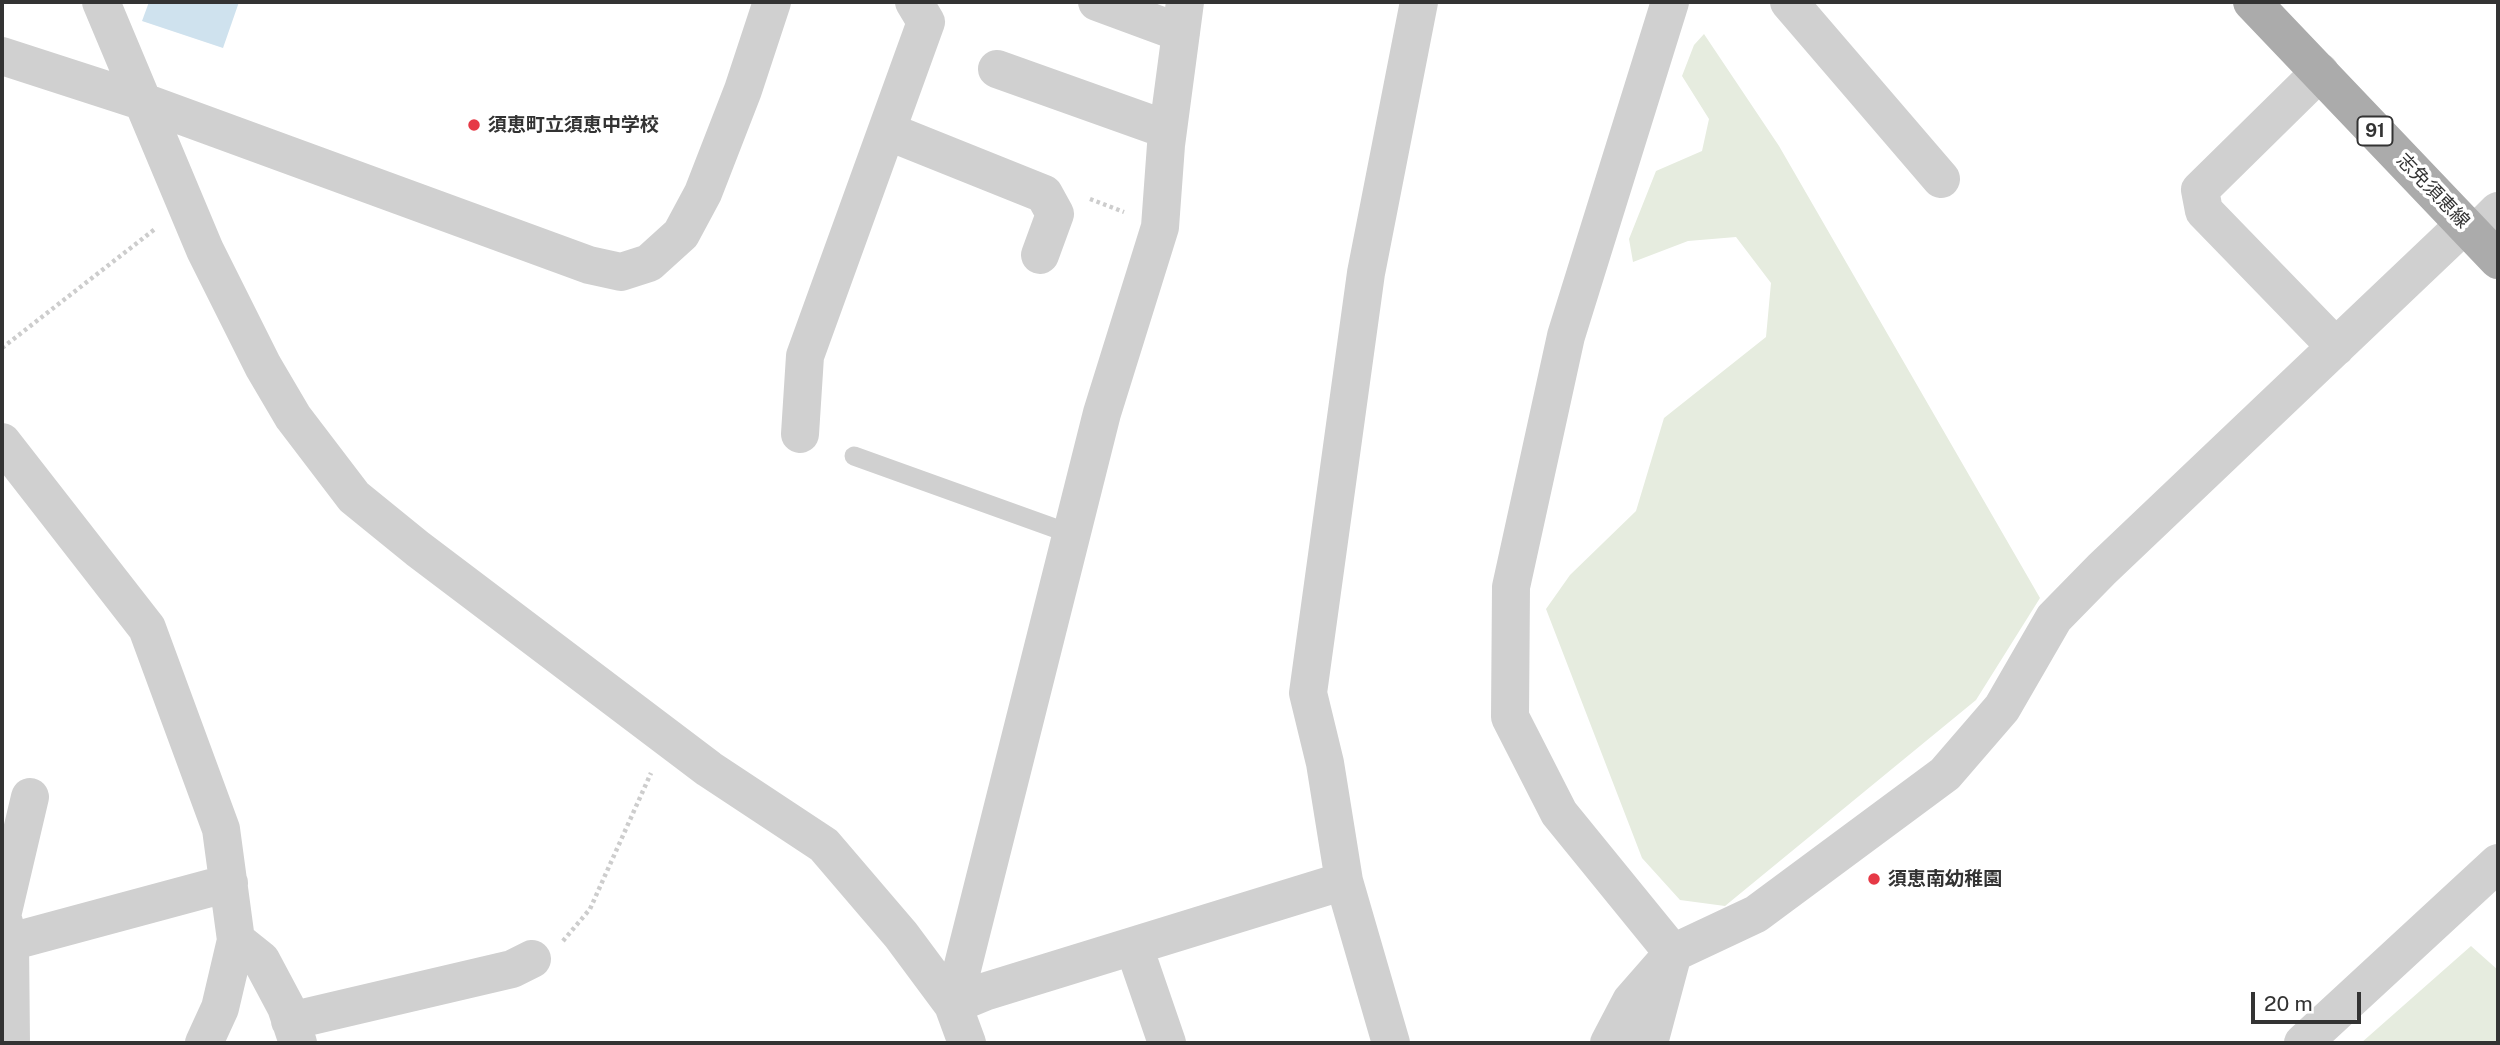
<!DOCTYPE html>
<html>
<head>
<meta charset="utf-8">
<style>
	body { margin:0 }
	#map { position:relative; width:2500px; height:1045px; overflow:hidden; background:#fff; font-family:"Public Sans",sans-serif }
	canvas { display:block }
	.frame { position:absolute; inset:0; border:4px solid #333; pointer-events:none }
	.scale { position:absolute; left:2251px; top:992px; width:110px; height:32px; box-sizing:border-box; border:4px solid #333; border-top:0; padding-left:9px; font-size:21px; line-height:24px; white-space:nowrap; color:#333; -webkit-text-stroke:5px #fff; paint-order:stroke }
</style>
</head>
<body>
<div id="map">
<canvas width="2500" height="1045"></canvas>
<div class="frame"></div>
<div class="scale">20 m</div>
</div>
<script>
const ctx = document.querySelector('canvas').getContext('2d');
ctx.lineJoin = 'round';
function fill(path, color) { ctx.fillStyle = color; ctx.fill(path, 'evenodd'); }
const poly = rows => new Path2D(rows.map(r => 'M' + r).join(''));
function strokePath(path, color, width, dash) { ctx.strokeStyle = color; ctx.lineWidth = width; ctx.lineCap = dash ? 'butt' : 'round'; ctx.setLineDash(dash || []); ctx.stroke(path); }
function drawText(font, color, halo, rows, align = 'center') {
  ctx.font = font + ' "Public Sans","Noto Sans JP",sans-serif'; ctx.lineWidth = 7; ctx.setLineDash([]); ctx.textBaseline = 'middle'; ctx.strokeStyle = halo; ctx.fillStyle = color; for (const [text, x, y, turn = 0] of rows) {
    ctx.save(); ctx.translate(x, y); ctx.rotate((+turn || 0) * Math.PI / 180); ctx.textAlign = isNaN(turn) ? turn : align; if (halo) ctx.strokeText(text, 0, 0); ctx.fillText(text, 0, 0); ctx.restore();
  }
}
fill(poly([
	[1704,34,1779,146,2040,598,1976,700,1725,906,1680,900,1642,858,1546,609,1570,575,1636,511,1664,418,1766,337,1771,283,1736,237,1688,241,1633,262,1629,239,1656,171,1702,151,1709,119,1682,76,1694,45],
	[2471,946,2498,970,2498,1043,2361,1043]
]), '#e6ecdf');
fill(poly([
	[149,2,239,2,223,48,142,21]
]), '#cfe2ee');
strokePath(poly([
	[1090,199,1124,212],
	[2,348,155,229],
	[563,941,590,909,651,773]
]), '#cdcdcd', 4.5, [3.5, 3.5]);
strokePath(poly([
	[854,456,1071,534]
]), '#d0d0d0', 19);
strokePath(poly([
	[101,2,205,250,263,366,293,417,354,497,418,549,709,769,824,845,901,935,953,1005,967,1043],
	[1097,2,1181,33],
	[1789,2,1941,179],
	[2,56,141,101,589,265,621,272,649,263,681,234,703,193,743,90,772,2],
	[997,69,1168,130],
	[2320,72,2200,190,2204,211,2336,347],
	[887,131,1044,194,1055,214,1040,255],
	[2474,235,2498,211],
	[800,434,805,356,926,22,914,2],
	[2,442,147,628,221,829,236,940,220,1008,204,1043],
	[236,940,261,960,286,1007,298,1043],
	[10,942,2,916,30,797],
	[1134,947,1167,1043],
	[953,1005,1102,413,1160,227,1166,145,1185,2],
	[953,1005,987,991,1344,881],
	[290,1021,512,969,532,959],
	[11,1043,10,942,229,883],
	[1391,1043,1344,881,1325,763,1308,693,1366,273,1419,2],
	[1609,1043,1631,1001,1673,953,1756,914,1945,774,2002,708,2054,618,2102,569,2465,224],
	[1649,1043,1673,953,1559,813,1510,717,1511,587,1566,336,1670,2]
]), '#d0d0d0', 38);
strokePath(poly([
	[2303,1043,2498,863]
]), '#d0d0d0', 38);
strokePath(poly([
	[2252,2,2498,260]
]), '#ababab', 38);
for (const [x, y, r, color] of [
	[474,125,7,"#e63946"],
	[1874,879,7,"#e63946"]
]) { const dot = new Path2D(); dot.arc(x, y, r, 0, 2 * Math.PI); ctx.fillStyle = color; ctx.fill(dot); strokePath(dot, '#fff', 2.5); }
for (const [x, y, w] of [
	[2375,131,35]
]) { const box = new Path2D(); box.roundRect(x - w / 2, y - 14.5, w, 29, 5); ctx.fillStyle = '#fff'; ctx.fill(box); strokePath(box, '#333', 2); }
drawText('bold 18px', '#333', null, [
	["91",2375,131]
]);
drawText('bold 19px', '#333', '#fff', [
	["須恵町立須恵中学校",488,125],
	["須恵南幼稚園",1888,879]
], 'left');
drawText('19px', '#333', '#fff', [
	["志免須恵線",2433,191,46]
]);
</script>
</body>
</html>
